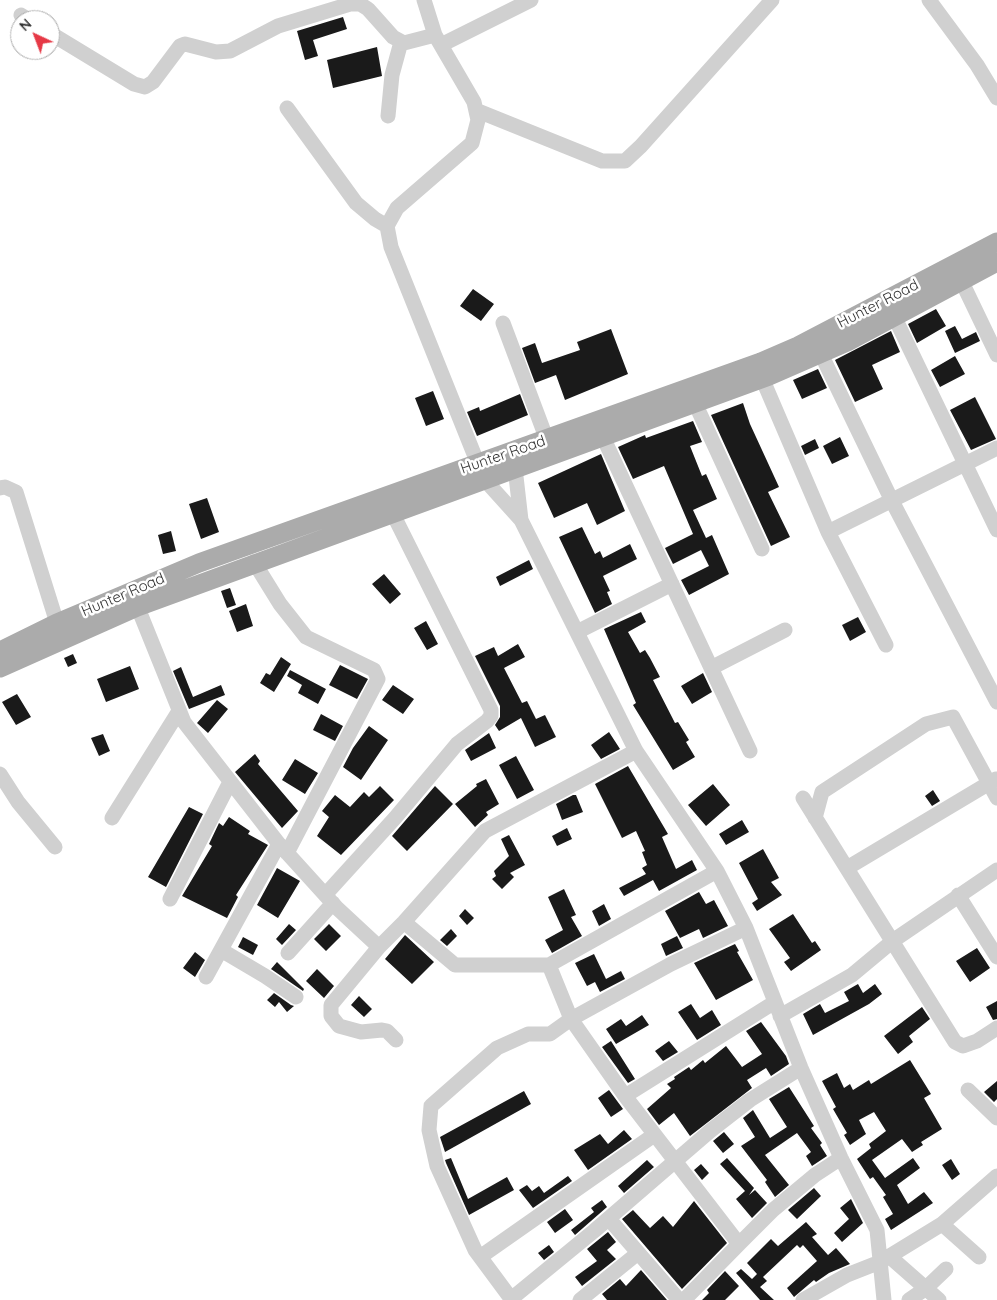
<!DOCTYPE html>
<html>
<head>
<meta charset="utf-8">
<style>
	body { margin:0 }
	#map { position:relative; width:997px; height:1300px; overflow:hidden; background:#fff; font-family:Quicksand,sans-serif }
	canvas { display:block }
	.north { position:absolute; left:10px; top:10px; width:50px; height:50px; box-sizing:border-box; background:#fff; border:1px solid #adadad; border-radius:50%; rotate:317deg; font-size:14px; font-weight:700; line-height:20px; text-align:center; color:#333 }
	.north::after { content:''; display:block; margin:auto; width:18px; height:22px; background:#e63946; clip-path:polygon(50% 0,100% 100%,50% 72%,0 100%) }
</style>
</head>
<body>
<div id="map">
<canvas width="997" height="1300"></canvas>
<div class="north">N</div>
</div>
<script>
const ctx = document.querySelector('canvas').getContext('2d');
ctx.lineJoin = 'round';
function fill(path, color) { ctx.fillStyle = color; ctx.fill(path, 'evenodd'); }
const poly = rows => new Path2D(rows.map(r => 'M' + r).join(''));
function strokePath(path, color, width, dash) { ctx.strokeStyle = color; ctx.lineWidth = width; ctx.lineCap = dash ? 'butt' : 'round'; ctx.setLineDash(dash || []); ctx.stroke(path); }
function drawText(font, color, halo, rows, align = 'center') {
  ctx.font = font + ' Quicksand,sans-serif'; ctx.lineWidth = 5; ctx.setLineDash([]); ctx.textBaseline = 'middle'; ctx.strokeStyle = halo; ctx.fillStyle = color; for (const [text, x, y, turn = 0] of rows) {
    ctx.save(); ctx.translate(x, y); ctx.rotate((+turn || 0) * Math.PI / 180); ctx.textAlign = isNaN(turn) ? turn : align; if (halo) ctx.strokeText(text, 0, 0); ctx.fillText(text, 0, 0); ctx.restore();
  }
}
fill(poly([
	[343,17,347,29,313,40,318,56,305,60,297,31],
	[377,47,382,76,333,88,327,60],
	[473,289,494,304,481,321,460,306],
	[936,309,946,326,917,343,908,324],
	[955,326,962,339,976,332,980,341,955,353,945,331],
	[611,329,628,374,565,400,556,375,535,383,522,348,535,343,542,363,580,350,577,342],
	[891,331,900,352,872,365,883,389,855,402,835,360],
	[955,356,965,374,940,387,931,370],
	[818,369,827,388,802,399,793,380],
	[433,391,444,419,426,426,415,398],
	[520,394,528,415,477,436,467,412,479,407,480,411],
	[975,397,996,439,971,450,950,410],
	[743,403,750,424,779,487,768,492,790,537,771,546,711,415],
	[693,421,702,442,690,446,702,476,706,474,717,499,693,510,706,538,712,535,729,574,689,595,681,580,709,566,701,550,673,564,665,548,693,534,664,466,633,479,618,447,645,435,646,438],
	[840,437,849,456,832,464,823,446],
	[815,439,819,448,805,455,801,446],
	[601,454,625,511,597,525,587,503,554,518,538,483],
	[207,498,219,532,201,539,189,504],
	[582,527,595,554,600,551,603,558,630,544,637,559,603,576,610,591,607,592,612,604,595,613,559,537],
	[171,531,176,551,163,554,158,535],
	[529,560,533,569,500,586,496,577],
	[384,574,401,594,390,604,372,584],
	[230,588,236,605,227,608,221,591],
	[246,604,253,626,237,632,229,611],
	[641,612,646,622,628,632,640,653,645,650,650,658,660,677,653,680,675,723,678,722,689,740,686,742,695,757,673,770,633,705,636,703,604,629],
	[858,617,866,632,850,641,842,625],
	[426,621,438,644,427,650,414,628],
	[518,644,525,657,504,668,522,703,527,701,536,719,545,715,556,737,535,747,521,718,499,731,495,725,500,717,500,706,475,656,494,647,498,656],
	[73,654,77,663,68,667,64,658],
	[281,657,291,664,274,692,260,683,266,673,270,675],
	[340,665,368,679,357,699,329,685],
	[130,666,139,689,106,702,97,679],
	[181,667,193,697,221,685,225,695,189,709,173,671],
	[290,670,326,689,318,704,298,693,302,685,287,676],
	[703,673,712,692,692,704,681,686],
	[393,685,414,699,403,714,382,700],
	[17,694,31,717,16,725,2,702],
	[217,700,228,709,208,733,197,723],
	[321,714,343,726,335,741,313,730],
	[369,726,388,740,361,780,343,767,353,748],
	[609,732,620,749,601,759,591,745],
	[489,733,496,748,471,761,465,750],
	[103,734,110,751,99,756,91,738],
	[255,754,260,761,258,764,298,811,282,828,235,772],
	[516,756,534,790,517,799,499,765],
	[295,759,318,773,305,794,282,780],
	[628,766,668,834,662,837,676,869,692,860,697,870,659,891,653,880,624,896,619,888,646,874,642,868,647,865,642,852,645,851,636,831,622,838,595,784],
	[486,779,499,804,486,812,488,815,475,827,455,804,477,786,476,784],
	[713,784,730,805,706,826,688,805],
	[380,786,394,800,341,855,317,836,329,817,322,811,335,795,350,807,364,792,369,797],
	[435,786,453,804,407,851,392,836],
	[933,790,940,801,932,806,925,796],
	[573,795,576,795,583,812,562,820,556,804],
	[189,807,203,814,166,887,148,877],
	[229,817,250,831,248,834,268,845,236,895,238,897,227,918,182,896,212,846,209,844,219,823,223,826],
	[742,820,749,832,726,845,719,834],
	[567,828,572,839,557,846,552,836],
	[509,835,525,865,510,873,514,877,502,889,492,879,496,876,494,871,509,856,501,839],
	[763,849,779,878,771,882,782,895,757,911,752,903,758,899,739,863],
	[277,868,300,881,278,918,257,905],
	[564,889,576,915,571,917,582,936,552,953,545,940,563,930,548,897],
	[699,892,706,904,714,900,728,926,703,938,699,929,680,938,665,911],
	[604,904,611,919,599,926,592,911],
	[465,909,474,918,467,925,459,916],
	[793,914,812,943,815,941,821,950,791,971,784,962,790,958,769,929],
	[289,924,296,930,282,945,276,939],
	[329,924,341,936,326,951,314,939],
	[451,929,457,936,447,946,440,940],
	[405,935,434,962,412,984,385,959],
	[677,936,683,948,666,956,661,944],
	[243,937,258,945,253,955,238,947],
	[735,944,739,951,737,952,753,980,716,1000,694,963],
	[977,948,990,968,970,982,956,961],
	[195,952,205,960,195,977,183,968],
	[594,954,606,979,621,971,625,979,600,992,595,982,587,986,575,963],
	[277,962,304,989,303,991,271,969],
	[317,969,334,986,324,998,306,981],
	[858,984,863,993,875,984,882,994,869,1004,813,1035,803,1014,820,1004,825,1013,849,1001,844,992],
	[274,993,291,1005,294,1006,287,1012,279,1002,275,1007,267,1000],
	[359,996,372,1009,364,1017,351,1005],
	[997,1001,997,1019,993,1020,986,1007],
	[691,1004,700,1018,712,1010,721,1025,697,1040,678,1012],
	[922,1007,930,1019,909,1036,913,1042,898,1054,884,1036],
	[642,1015,649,1025,616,1044,606,1029,621,1019,626,1026],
	[761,1022,786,1056,789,1064,771,1076,766,1068,747,1080,752,1088,690,1136,674,1113,659,1125,647,1109,671,1088,667,1084,675,1079,674,1077,689,1067,691,1070,703,1060,705,1063,726,1046,742,1067,762,1054,746,1031],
	[611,1041,635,1079,628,1083,602,1047],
	[669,1041,678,1052,663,1061,655,1051],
	[910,1060,931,1094,924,1098,942,1129,921,1142,923,1145,912,1152,902,1139,872,1160,885,1178,913,1158,920,1168,897,1185,908,1204,924,1192,933,1203,891,1230,885,1219,893,1214,883,1197,886,1195,873,1177,870,1179,857,1159,871,1148,869,1144,886,1131,874,1112,859,1120,866,1134,850,1145,844,1135,847,1133,833,1109,836,1107,822,1081,837,1073,844,1088,850,1084,853,1090,869,1080,871,1084],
	[997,1081,997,1099,994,1102,984,1092],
	[789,1087,814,1126,811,1128,822,1143,820,1145,827,1156,812,1166,806,1156,811,1152,797,1133,765,1155,789,1185,775,1197,765,1182,767,1180,741,1146,755,1137,743,1118,753,1110,770,1138,787,1127,769,1099],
	[609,1090,623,1109,611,1117,598,1098],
	[524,1091,531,1104,445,1152,440,1137],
	[624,1130,632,1139,588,1170,574,1150,600,1134,608,1144],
	[724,1132,734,1144,723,1153,713,1141],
	[451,1158,468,1199,507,1177,514,1190,469,1215,446,1163,445,1160],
	[727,1158,754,1188,749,1195,755,1190,767,1203,752,1218,736,1199,745,1191,720,1164],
	[951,1159,960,1174,952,1180,942,1165],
	[647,1160,654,1167,624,1193,618,1186],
	[701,1164,709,1173,702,1180,694,1170],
	[568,1176,572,1181,533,1208,519,1190,527,1185,532,1191,539,1186,544,1193],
	[814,1188,821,1196,797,1219,788,1210],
	[851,1199,863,1223,842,1242,834,1233,849,1219,840,1208],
	[602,1200,607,1207,575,1235,571,1230,594,1212,591,1208],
	[694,1201,727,1243,682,1289,622,1219,633,1210,650,1228,663,1216,673,1227],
	[565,1209,573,1220,555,1233,547,1222],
	[806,1222,817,1234,812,1237,828,1255,836,1248,850,1264,829,1273,816,1282,814,1280,794,1297,787,1288,817,1261,803,1245,800,1248,797,1245,763,1277,767,1281,760,1287,774,1300,760,1300,736,1273,741,1269,752,1279,757,1274,747,1263,771,1239,778,1246],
	[608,1232,616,1242,607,1250,616,1259,582,1286,575,1277,597,1261,587,1249],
	[549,1245,554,1252,544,1260,538,1253],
	[641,1270,667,1300,607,1300,602,1294,620,1279,626,1286],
	[725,1271,739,1286,725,1300,702,1300,709,1293,707,1290]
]), '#1a1a1a');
strokePath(poly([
	[424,0,435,35,474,102,478,120,472,143,397,208,387,226,391,247,484,479,521,520,636,751,717,871,746,928,801,1068,841,1158,877,1230,884,1300],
	[929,0,977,65,997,98],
	[21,15,29,20],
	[50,33,134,84,145,87,153,82,180,46,185,44,216,52,230,51,278,26,350,4,360,4,368,9,393,37,404,43,435,35],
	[441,45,531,0],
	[287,108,356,203,375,219,387,226],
	[478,111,602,161,625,161,641,146,772,0],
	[388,116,392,75,401,42],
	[961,280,997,355],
	[894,316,997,530],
	[503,323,547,440],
	[821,354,892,501,997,702],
	[762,378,828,532],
	[695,403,762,549],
	[602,435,750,751],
	[514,459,521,520],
	[0,488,5,487,16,492,57,623],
	[254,562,280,604,306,637,374,670,378,679,287,853],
	[134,598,184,722,279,844,337,908,379,947,331,1005,331,1016,339,1026,361,1032,382,1030,387,1031,396,1040],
	[577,632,672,584],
	[886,645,828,532,997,448],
	[711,668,785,630],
	[0,774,18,802,55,847],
	[803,798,955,1042,963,1046,977,1041,997,1028],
	[112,818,179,711],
	[815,818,822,792,926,724,953,717,997,798],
	[847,868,996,779],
	[325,895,395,818,457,744,487,721,491,716,491,710,392,512],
	[958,895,997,957],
	[170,899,230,782],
	[404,922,455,965,549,965,571,1019,625,1096],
	[379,947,404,922,485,831,636,751],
	[221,950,265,976,296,997],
	[288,953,333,903],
	[549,965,717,871],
	[206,977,279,844],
	[780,1016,852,975,894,940,997,870],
	[968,1090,997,1118],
	[609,1219,679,1300],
	[942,1224,979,1257],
	[739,1244,773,1210,815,1175,841,1158],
	[889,1256,939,1300],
	[480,1257,654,1135],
	[511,1299,594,1231,710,1131,750,1100,801,1068],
	[512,1300,475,1250,437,1166,429,1130,431,1106,497,1048,528,1034,550,1034,571,1019,671,964,746,928],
	[580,1300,638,1253],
	[684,1300,739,1244,625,1096,775,1002],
	[803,1300,847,1275,880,1262,942,1224,997,1176],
	[909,1300,925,1289,946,1269]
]), '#d0d0d0', 15);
strokePath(poly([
	[0,651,57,623,199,563,761,362,798,346,997,242],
	[0,668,137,607,769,376,847,342,997,262]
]), '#ababab', 19);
drawText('15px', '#333', '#fff', [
	["Hunter Road",878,304,-27],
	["Hunter Road",503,455,-19],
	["Hunter Road",123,595,-23]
]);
</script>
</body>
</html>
